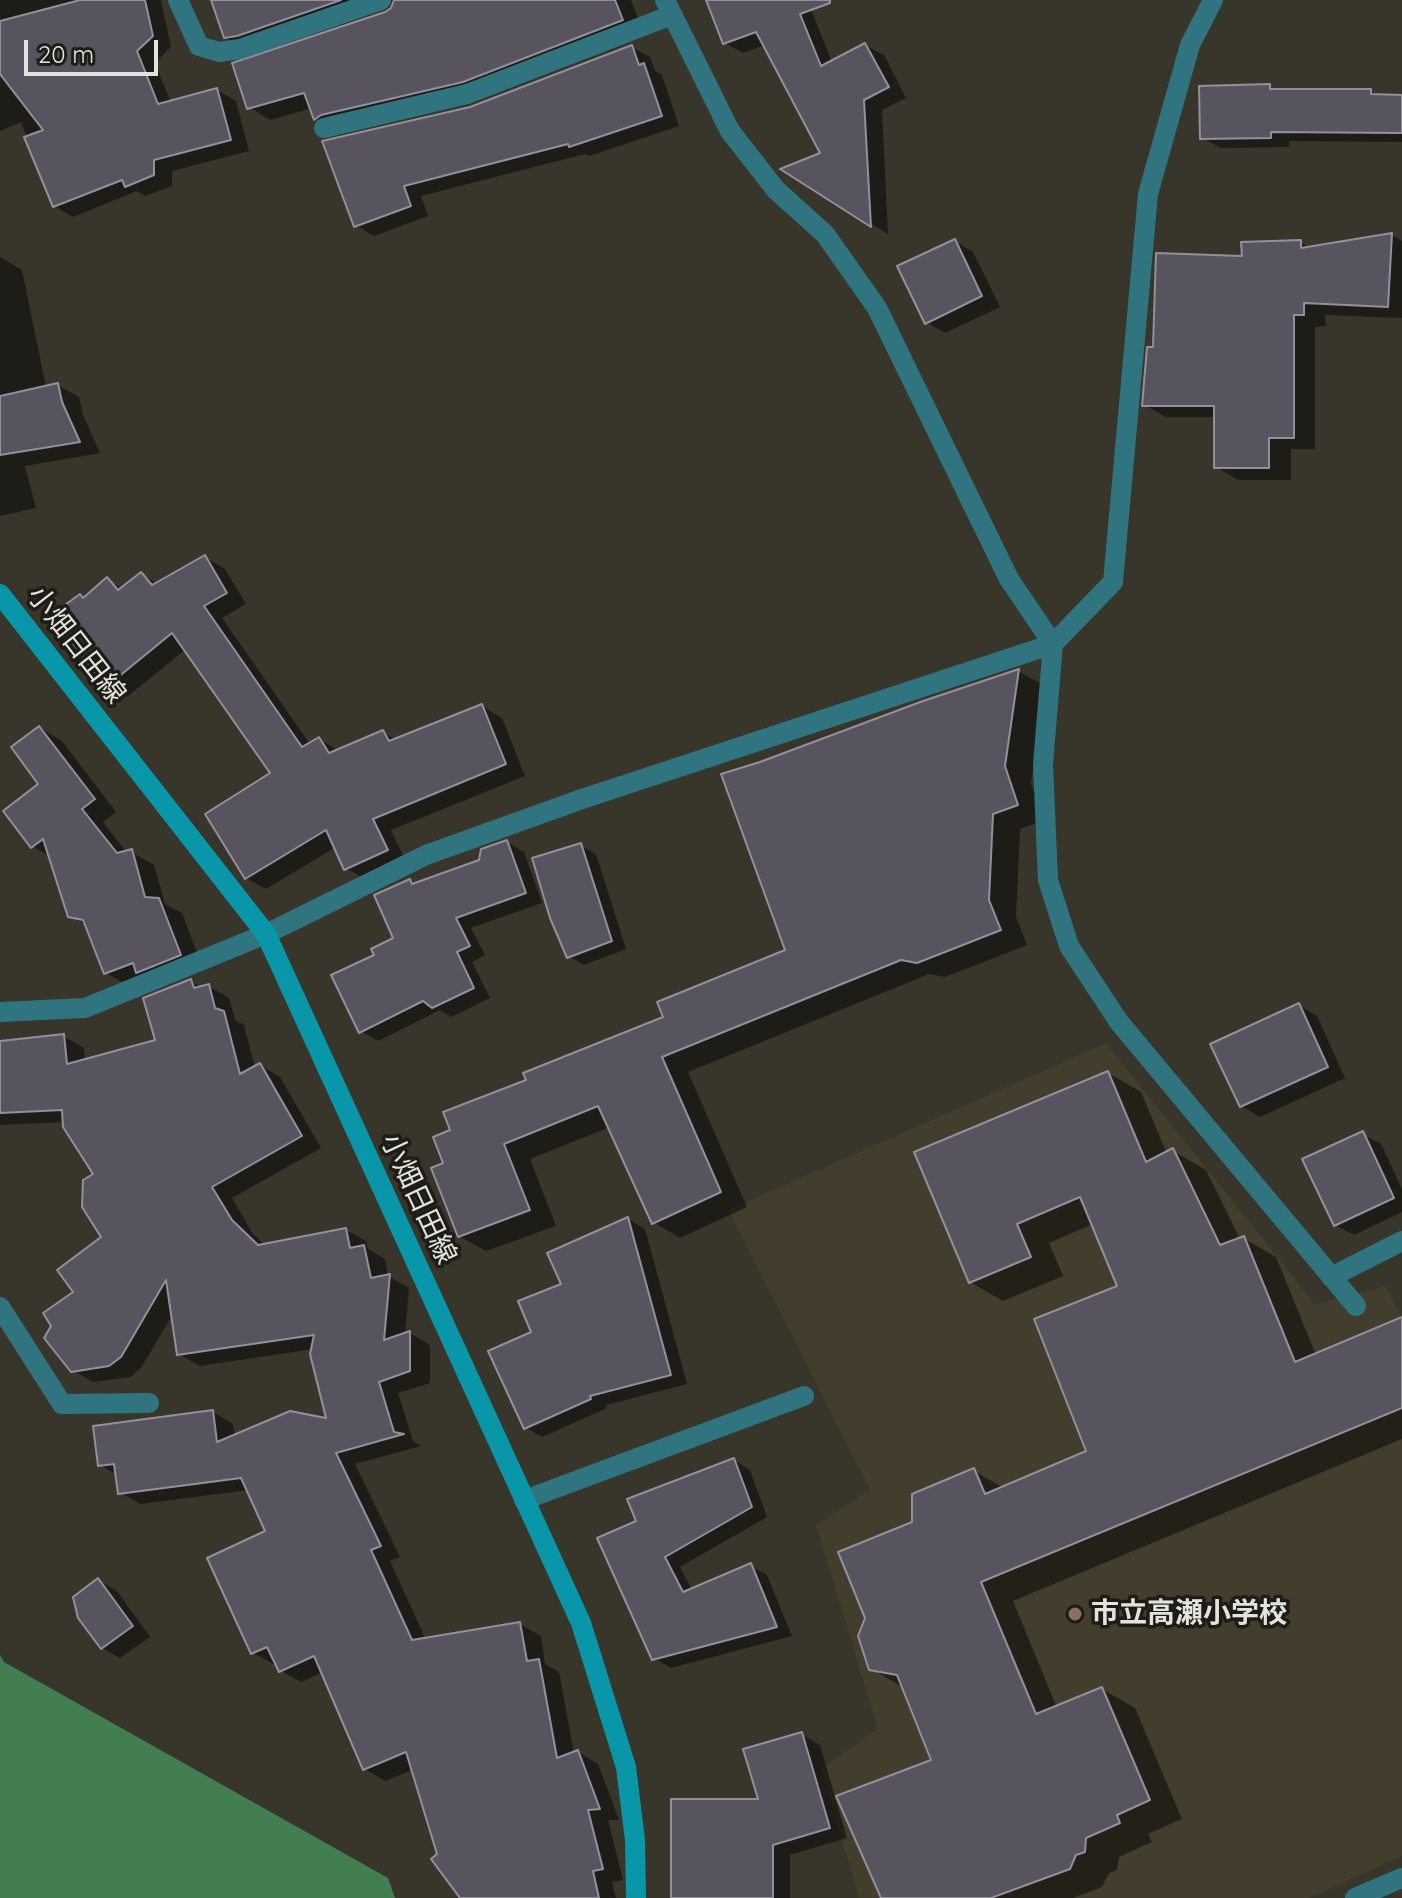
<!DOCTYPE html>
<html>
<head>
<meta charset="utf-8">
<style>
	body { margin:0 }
	#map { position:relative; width:1402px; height:1898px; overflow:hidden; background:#38352a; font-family:Quicksand,sans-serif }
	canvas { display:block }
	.scale { position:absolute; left:24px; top:40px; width:134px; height:36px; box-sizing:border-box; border:4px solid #e4e2dc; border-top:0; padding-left:10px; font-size:24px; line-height:28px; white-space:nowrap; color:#e4e2dc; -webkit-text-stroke:6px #1e1c17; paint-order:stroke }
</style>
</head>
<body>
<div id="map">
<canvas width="1402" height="1898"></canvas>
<div class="scale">20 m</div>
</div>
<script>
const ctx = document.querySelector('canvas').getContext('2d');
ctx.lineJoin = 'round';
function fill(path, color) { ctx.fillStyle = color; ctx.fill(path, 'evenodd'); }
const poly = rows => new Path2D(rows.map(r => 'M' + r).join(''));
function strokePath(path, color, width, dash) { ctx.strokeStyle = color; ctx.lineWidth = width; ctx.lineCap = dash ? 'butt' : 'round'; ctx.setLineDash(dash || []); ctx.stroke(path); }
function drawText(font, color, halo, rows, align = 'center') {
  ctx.font = font + ' Quicksand,"Noto Sans JP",sans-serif'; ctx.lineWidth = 7; ctx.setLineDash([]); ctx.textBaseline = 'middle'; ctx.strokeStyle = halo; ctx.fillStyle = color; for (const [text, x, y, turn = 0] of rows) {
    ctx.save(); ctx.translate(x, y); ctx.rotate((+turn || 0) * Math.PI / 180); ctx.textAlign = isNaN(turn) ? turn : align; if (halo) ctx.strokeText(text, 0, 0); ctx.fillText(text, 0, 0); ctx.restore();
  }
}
fill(poly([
	[1106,1043,1315,1304,1386,1286,1402,1318,1402,1856,1309,1898,859,1898,821,1768,878,1729,816,1525,870,1490,728,1210]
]), '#423d2c');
fill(poly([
	[0,1655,4,1662,388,1878,395,1898,0,1898]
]), '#427e51');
fill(poly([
	[0,0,161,0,171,47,155,63,171,103,217,90,236,101,249,151,172,171,172,186,145,196,137,191,73,217,54,206,21,122,0,131],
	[213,0,631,0,643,32,337,131,316,119,312,108,270,120,249,107,386,14,393,9,395,0,259,47,247,49,225,37],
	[708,0,813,0,808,2,832,62,865,45,884,55,906,98,882,110,888,234,785,170,822,154,765,45,743,53,725,43],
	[631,47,650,57,655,71,662,75,679,126,589,156,585,154,421,196,428,216,374,236,355,225,471,109],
	[1269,86,1277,91,1370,91,1380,96,1402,97,1402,142,1289,141,1289,147,1221,148,1202,138],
	[1392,235,1402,241,1402,318,1325,315,1326,326,1315,327,1315,449,1291,449,1291,480,1238,480,1216,467,1216,417,1166,417,1144,405,1155,349,1244,258,1300,242,1311,249],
	[955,241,973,252,1000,307,945,333,926,322],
	[0,257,22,270,46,387,57,385,79,397,83,415,100,453,25,466,36,508,0,516],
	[59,398,63,398,66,411,62,412],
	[205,557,225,569,246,604,222,618,310,744,319,739,339,751,383,732,396,740,482,706,502,718,525,776,391,830,406,862,366,880,346,868,336,847,266,889,246,878,272,774,186,649,127,697,108,685,84,599,107,580,123,589,141,574,158,584],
	[1018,671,1045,686,1031,783,1044,820,1020,829,1016,917,1027,945,945,977,929,974,688,1072,747,1207,680,1238,653,1222,610,1127,530,1159,556,1226,486,1251,459,1236,446,1165,453,1131,528,1081,666,1018,788,951],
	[40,728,62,741,116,812,103,822,127,853,131,852,154,865,165,904,182,913,203,968,129,986,106,973,87,925,70,915,51,857,32,846,41,784],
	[507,842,524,852,542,903,471,928,485,955,472,962,490,998,451,1017,440,1010,378,1041,361,1031,377,955,395,939,409,882,415,885,481,861],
	[581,846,596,854,626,949,584,965,569,956],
	[191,981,202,988,208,986,229,998,235,1020,244,1025,255,1068,260,1065,280,1077,321,1148,232,1198,253,1234,265,1245,346,1230,366,1241,368,1249,385,1259,388,1276,409,1288,405,1335,410,1333,430,1345,430,1383,398,1393,413,1441,421,1446,355,1464,400,1557,390,1561,426,1640,520,1624,541,1636,545,1664,559,1672,574,1754,578,1752,598,1764,619,1820,608,1820,623,1880,612,1882,616,1898,465,1898,439,1855,414,1769,385,1781,365,1769,323,1672,301,1682,281,1671,277,1663,273,1664,253,1653,267,1532,249,1490,140,1504,120,1492,117,1475,100,1465,213,1412,233,1424,235,1437,329,1421,313,1349,200,1366,179,1354,173,1314,141,1368,130,1377,93,1382,72,1370,104,1237,95,1174,65,1122,0,1125,0,1044,63,1036,84,1048,85,1061,157,1041],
	[1299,1005,1317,1016,1345,1078,1260,1117,1241,1106],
	[1108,1073,1141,1092,1167,1154,1173,1151,1206,1170,1240,1239,1243,1238,1276,1257,1316,1355,1402,1328,1402,1439,1013,1601,1057,1708,1102,1689,1135,1708,1182,1819,1148,1834,1152,1842,1119,1857,1117,1870,1109,1873,1102,1887,1073,1898,883,1898,933,1761,904,1688,870,1668,914,1523,974,1471,1004,1488,1089,1452,1120,1287,1093,1224,1049,1243,1063,1276,1003,1301,970,1282],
	[1362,1134,1381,1144,1402,1189,1402,1212,1354,1235,1335,1225],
	[628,1219,645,1229,687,1384,606,1405,607,1408,542,1437,525,1427,563,1285],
	[734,1460,750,1470,767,1517,680,1567,692,1590,750,1566,767,1575,792,1636,671,1668,654,1658,638,1522],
	[98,1580,117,1591,150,1637,120,1658,102,1648],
	[801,1734,820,1745,847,1838,790,1855,790,1898,673,1898,761,1801]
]), '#0007');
const building = poly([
	[80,0,145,0,153,36,137,51,158,104,217,88,231,140,154,160,154,175,125,187,122,180,53,207,24,137,43,130,0,74,0,21,80,0],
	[211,0,341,0,237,36,224,38,211,0],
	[394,0,615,0,623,20,463,82,321,115,314,120,304,93,247,109,232,63,385,12,391,8,394,0],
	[706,0,830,0,830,3,800,14,821,66,865,43,889,87,864,100,871,227,780,169,820,153,756,32,723,44,706,0],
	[632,45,639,65,644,63,662,116,569,147,568,144,404,186,411,206,354,227,322,141,470,107,632,45],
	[1270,84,1270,89,1371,89,1371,94,1402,95,1402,133,1271,132,1271,138,1200,139,1199,86,1270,84],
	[1392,233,1388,307,1304,303,1304,315,1294,315,1294,438,1269,438,1269,468,1214,468,1214,406,1142,406,1147,347,1153,347,1156,253,1242,256,1241,242,1301,240,1301,248,1392,233],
	[955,239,982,296,925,324,897,266,955,239],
	[58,383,62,402,80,442,0,455,0,396,58,383],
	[205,555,227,593,204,606,302,747,319,737,329,753,383,730,389,741,482,704,506,764,373,819,388,850,344,870,326,830,245,879,205,814,270,773,172,633,106,687,51,615,80,594,83,598,107,577,118,590,141,572,152,585,205,555],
	[1019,669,1005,766,1018,805,993,814,989,900,1001,930,917,963,901,960,662,1057,721,1192,652,1224,598,1106,504,1144,530,1210,458,1237,431,1168,443,1163,433,1137,450,1130,443,1112,526,1080,523,1073,663,1017,657,1002,785,950,721,774,760,762,923,701,1019,669],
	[39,726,95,799,82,809,117,853,132,849,145,897,159,898,181,955,136,973,133,963,104,974,83,920,68,917,43,839,31,848,3,811,38,784,11,747,39,726],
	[507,840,526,893,456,918,470,946,457,952,474,988,432,1008,423,1001,359,1033,331,975,374,955,371,949,393,938,374,895,410,879,412,884,479,860,481,849,507,840],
	[581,843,612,941,567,958,550,918,532,858,581,843],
	[191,979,194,988,209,984,215,1008,224,1011,240,1074,260,1063,302,1136,212,1187,232,1220,258,1245,346,1228,350,1248,364,1245,371,1278,390,1274,384,1340,410,1331,410,1371,379,1382,394,1432,404,1434,336,1453,381,1546,371,1550,412,1640,520,1622,527,1661,539,1659,557,1758,578,1750,600,1809,588,1810,603,1869,593,1871,599,1898,460,1898,431,1859,437,1854,406,1752,363,1770,314,1656,279,1672,267,1647,251,1654,207,1558,265,1531,241,1478,118,1494,114,1464,98,1466,93,1426,213,1410,217,1442,290,1411,326,1418,310,1354,314,1335,177,1355,166,1280,121,1357,109,1366,71,1372,44,1338,51,1326,43,1313,73,1292,57,1270,101,1237,82,1207,83,1180,93,1174,63,1127,62,1110,0,1113,0,1041,64,1034,67,1064,155,1040,143,998,191,979],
	[1299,1003,1328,1067,1240,1107,1210,1044,1299,1003],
	[1108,1071,1146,1162,1173,1148,1220,1245,1244,1236,1295,1362,1402,1317,1402,1408,981,1582,1036,1714,1102,1687,1150,1800,1117,1815,1120,1823,1086,1838,1085,1852,1076,1855,1070,1869,991,1898,881,1898,836,1796,931,1760,897,1675,869,1670,858,1636,865,1618,838,1552,912,1522,912,1494,974,1468,985,1494,1086,1451,1034,1319,1117,1286,1080,1197,1017,1224,1031,1257,969,1283,914,1152,1108,1071],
	[1363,1131,1394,1198,1334,1226,1302,1159,1363,1131],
	[628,1217,671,1375,590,1396,591,1399,524,1429,488,1351,531,1332,518,1301,561,1284,547,1253,628,1217],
	[734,1458,752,1507,665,1557,683,1592,751,1563,777,1627,652,1660,597,1538,636,1521,627,1499,734,1458],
	[98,1578,133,1626,101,1649,78,1618,73,1597,98,1578],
	[802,1732,830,1828,773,1845,773,1898,671,1898,671,1799,758,1799,743,1749,802,1732]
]);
fill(building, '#57545f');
strokePath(building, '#93909c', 2);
strokePath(poly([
	[178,0,199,46,219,52,240,49,381,0],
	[665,0,730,131,776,190,825,234,877,308,1009,579,1053,644,1043,764,1048,880,1069,946,1119,1022,1356,1306],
	[324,128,467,94,672,15],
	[0,1012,85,1008,266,934,426,855,582,799,1053,644,1113,582,1148,194,1190,45,1213,0],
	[1331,1277,1402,1241],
	[0,1307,62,1404,149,1403],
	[524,1500,804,1396],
	[1355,1898,1402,1878]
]), '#30747f', 20);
strokePath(poly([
	[0,594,266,934,581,1623,626,1767,635,1840,636,1898]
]), '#0996a9', 20);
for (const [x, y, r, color] of [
	[1075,1614,8,"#8d6e63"]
]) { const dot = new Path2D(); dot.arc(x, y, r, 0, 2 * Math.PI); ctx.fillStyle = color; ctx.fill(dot); strokePath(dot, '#1e1c17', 3); }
drawText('28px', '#e4e2dc', '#1e1c17', [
	["小畑日田線",76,645,52],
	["小畑日田線",418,1199,65]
]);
drawText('bold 28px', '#e4e2dc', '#1e1c17', [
	["市立高瀬小学校",1091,1614]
], 'left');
</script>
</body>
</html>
